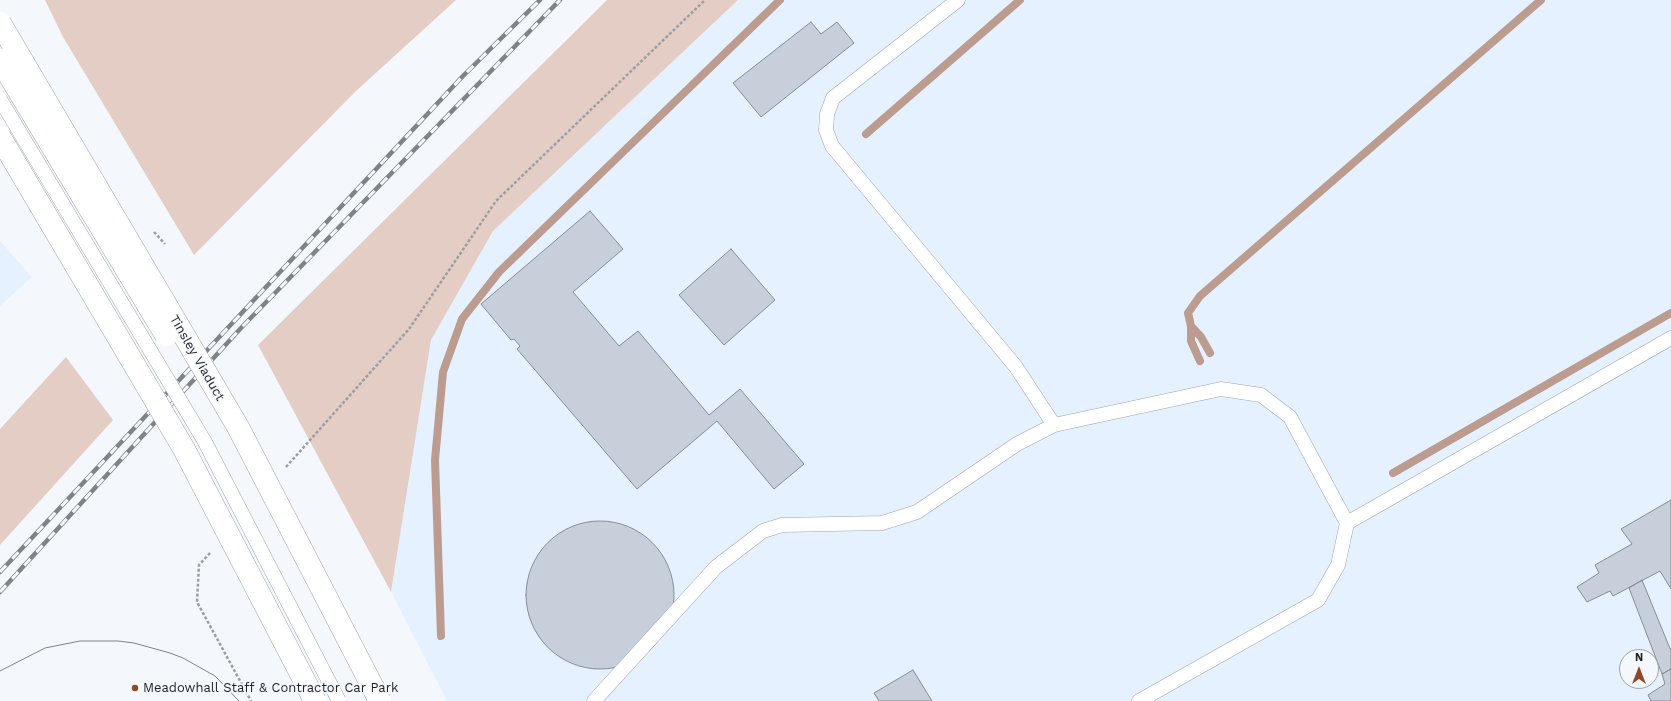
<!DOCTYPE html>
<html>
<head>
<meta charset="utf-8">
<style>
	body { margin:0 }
	#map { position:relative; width:1671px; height:701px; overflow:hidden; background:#f4f8fd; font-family:"Work Sans",sans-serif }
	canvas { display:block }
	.north { position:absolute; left:1619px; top:649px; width:40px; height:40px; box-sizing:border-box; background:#f4f8fd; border:1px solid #9fa3a7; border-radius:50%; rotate:0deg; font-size:11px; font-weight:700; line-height:16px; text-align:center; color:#1f2327 }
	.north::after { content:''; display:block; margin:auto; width:14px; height:18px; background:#904827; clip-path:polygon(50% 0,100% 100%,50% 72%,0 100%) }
</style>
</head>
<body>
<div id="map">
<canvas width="1671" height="701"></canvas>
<div class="north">N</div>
</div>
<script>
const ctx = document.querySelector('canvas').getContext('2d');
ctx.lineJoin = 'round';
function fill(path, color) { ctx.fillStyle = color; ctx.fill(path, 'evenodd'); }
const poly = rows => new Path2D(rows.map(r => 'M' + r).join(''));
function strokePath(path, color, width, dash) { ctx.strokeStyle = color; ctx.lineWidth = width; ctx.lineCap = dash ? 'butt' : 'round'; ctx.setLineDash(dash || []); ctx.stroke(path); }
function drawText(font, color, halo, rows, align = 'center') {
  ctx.font = font + ' "Work Sans",sans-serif'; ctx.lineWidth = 3.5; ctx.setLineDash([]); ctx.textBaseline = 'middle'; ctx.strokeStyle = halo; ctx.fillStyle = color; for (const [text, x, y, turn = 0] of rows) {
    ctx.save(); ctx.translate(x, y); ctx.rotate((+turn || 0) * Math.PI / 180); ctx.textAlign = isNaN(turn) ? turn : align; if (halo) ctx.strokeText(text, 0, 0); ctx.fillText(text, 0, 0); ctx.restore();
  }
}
fill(poly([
	[738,0,1671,0,1671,701,447,701,391,592,431,340,493,231],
	[1627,657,1651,657,1651,681,1627,681],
	[0,241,32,277,0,306]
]), '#e6f1ff');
fill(poly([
	[45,0,456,0,356,91,194,255,63,37],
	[607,0,738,0,493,231,431,340,391,592,258,345],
	[66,357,113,420,0,545,0,429]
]), '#e3cdc4');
strokePath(poly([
	[866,134,1020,0],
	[1191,326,1201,337,1210,353],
	[1200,361,1191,341,1191,326,1188,313,1200,296,1541,0],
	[1393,473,1671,313],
	[441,636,435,460,443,372,462,319,499,272,780,0]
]), '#bb9c8f', 8);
const building = poly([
	[811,22,821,34,837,22,854,43,761,117,733,83,811,22],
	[590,211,623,249,573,292,619,346,638,331,709,415,740,389,804,464,774,489,717,421,637,489,517,349,520,346,514,339,511,340,481,304,590,211],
	[731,249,775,300,724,345,679,295,731,249],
	[1671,500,1671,589,1660,571,1613,596,1610,591,1587,602,1577,587,1599,573,1595,565,1632,544,1621,529,1671,500],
	'526 595a74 74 0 1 1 148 0a74 74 0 1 1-148 0Z',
	[1642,580,1671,651,1671,669,1662,674,1629,588,1642,580],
	[1671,669,1671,701,1651,701,1648,695,1665,684,1662,674,1671,669],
	[913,670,932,701,879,701,874,693,913,670]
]);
fill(building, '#c7cfdb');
strokePath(building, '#858e98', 1);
const lane = poly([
	[958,0,833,98,827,114,826,130,832,146,1016,367,1054,425,1221,389,1261,395,1290,417,1347,523],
	[594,701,716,567,763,531,782,525,882,523,917,512,1017,444,1054,425],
	[1139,701,1318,600,1338,565,1347,523,1671,338]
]);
strokePath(lane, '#9da5b0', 15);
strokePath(poly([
	[154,232,165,244],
	[286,467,409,329,496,201,705,0],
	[210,553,199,565,197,602,251,701]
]), '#9b9fa4', 2.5, [3, 2]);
strokePath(lane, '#fff', 14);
strokePath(poly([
	[0,671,45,648,80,641,118,641,134,643,170,653,183,658,215,676,239,701]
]), '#7f8387', 1);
const rail = poly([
	[0,572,462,77,540,0],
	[0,592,241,328,560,0]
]);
strokePath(rail, '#7f8387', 4.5);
strokePath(rail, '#f4f8fd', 3, [9]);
const laneBridge = poly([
	[0,99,205,442,339,701]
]);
const highwayBridge = poly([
	[0,23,238,427,380,701],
	[0,60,166,335],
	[0,137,184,449,315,701]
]);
strokePath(laneBridge, '#9da5b0', 15, []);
strokePath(highwayBridge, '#9da5b0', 23, []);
strokePath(laneBridge, '#fff', 14);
strokePath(highwayBridge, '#fff', 22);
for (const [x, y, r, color] of [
	[135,688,4,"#904827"]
]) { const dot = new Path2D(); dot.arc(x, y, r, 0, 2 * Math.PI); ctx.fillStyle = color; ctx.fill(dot); strokePath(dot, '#f4f8fd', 1.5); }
drawText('13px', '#1f2327', '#f4f8fd', [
	["Tinsley Viaduct",197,358,60]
]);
drawText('13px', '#1f2327', '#f4f8fd', [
	["Meadowhall Staff & Contractor Car Park",143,688]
], 'left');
</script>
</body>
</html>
